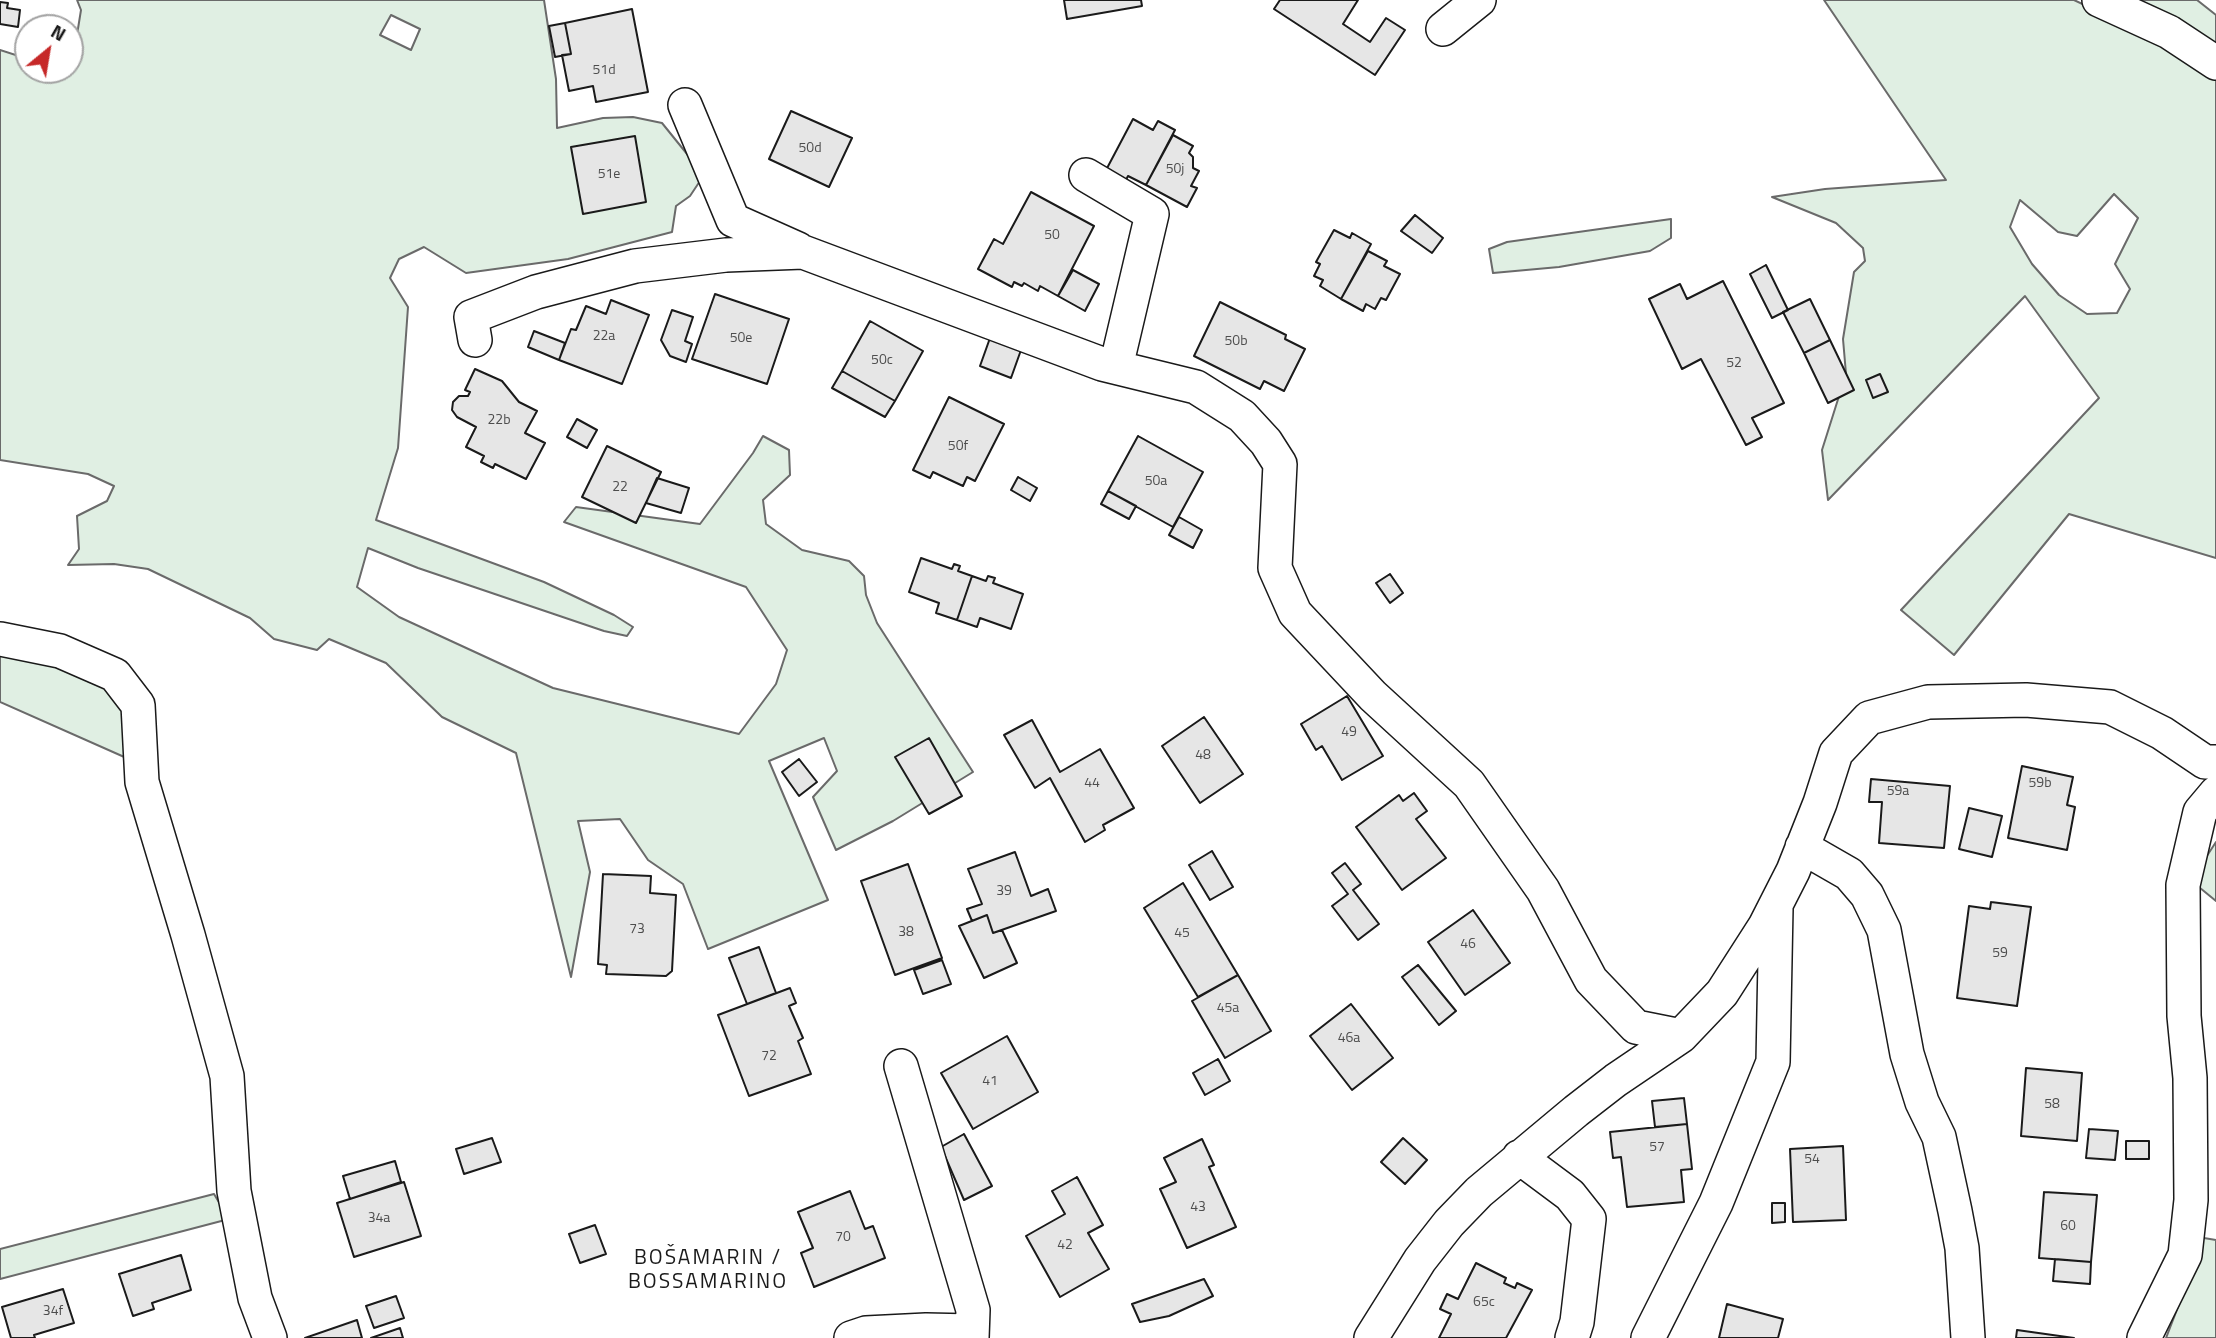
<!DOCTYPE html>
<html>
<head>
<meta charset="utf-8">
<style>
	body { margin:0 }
	#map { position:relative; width:2216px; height:1338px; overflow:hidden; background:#fff; font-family:"Titillium Web",sans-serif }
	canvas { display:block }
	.north { position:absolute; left:14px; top:14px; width:70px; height:70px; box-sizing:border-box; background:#fff; border:2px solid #a3a3a3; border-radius:50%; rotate:30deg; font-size:19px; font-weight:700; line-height:28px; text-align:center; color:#1a1a1a }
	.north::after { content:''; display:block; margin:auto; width:24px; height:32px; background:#c62828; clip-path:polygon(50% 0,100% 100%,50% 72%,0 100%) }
</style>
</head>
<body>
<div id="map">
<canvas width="2216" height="1338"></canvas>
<div class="north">N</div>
</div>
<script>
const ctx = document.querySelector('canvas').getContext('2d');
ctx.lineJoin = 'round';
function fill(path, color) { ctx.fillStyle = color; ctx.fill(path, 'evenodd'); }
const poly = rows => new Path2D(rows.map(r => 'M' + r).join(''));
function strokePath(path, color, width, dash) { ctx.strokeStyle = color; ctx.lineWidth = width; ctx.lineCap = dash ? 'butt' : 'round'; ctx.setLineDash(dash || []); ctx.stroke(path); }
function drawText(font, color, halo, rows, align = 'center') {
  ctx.font = font + ' "Titillium Web",sans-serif'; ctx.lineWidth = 5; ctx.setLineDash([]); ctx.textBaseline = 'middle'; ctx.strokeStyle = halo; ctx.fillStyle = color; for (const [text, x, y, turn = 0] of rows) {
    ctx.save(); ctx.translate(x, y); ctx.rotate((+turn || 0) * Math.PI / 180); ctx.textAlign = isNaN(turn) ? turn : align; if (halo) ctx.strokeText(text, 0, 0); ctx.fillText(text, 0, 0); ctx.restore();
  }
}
const green = poly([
	[77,0,544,0,556,79,557,128,603,118,633,117,662,123,704,175,690,196,676,206,672,232,568,259,466,273,424,247,399,259,390,278,408,307,398,448,376,520,544,582,614,615,633,627,627,636,604,631,418,568,368,548,357,587,399,617,553,688,739,734,776,684,787,650,746,587,564,522,576,507,700,524,753,453,763,436,789,450,790,475,763,500,766,524,802,550,849,561,864,576,866,595,877,623,973,772,893,821,836,850,813,797,837,771,824,738,769,761,828,900,708,949,683,884,648,860,620,819,578,821,590,872,571,977,516,753,442,717,386,663,329,639,317,650,274,639,250,618,148,569,114,564,68,565,79,549,77,516,107,501,114,486,88,474,0,460,0,50,28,59,28,70,70,70,70,44,76,41,81,10,77,0],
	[391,15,420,29,411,50,380,35,391,15],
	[1824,0,2074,0,2161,41,2216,79,2216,558,2069,514,1954,655,1901,610,2099,398,2025,296,1828,500,1822,450,1846,374,1843,339,1854,272,1865,261,1863,248,1836,223,1772,197,1825,189,1946,180,1824,0],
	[2114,194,2138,218,2115,264,2130,289,2117,313,2087,314,2059,295,2032,264,2010,227,2020,200,2058,232,2077,236,2114,194],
	[2127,0,2197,0,2216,15,2216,46,2127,0],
	[1671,219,1671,238,1650,251,1559,267,1493,273,1489,249,1507,242,1671,219],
	[0,649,105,681,127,705,131,760,0,702,0,649],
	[2216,842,2216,901,2194,883,2201,865,2216,842],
	[214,1194,229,1219,0,1279,0,1249,214,1194],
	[2198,1237,2216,1240,2216,1338,2166,1338,2198,1255,2198,1237]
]);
fill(green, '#e0efe3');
strokePath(green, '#6a6a6a', 2);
const building = poly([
	[1064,0,1141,0,1142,6,1067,19,1064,0],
	[1280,0,1358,0,1343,24,1370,42,1386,18,1405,30,1375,75,1274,9,1280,0],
	[0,2,8,3,7,8,20,10,18,27,0,24,0,2],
	[632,9,648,92,596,102,593,86,569,91,562,55,571,54,565,23,632,9],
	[565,23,571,54,555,57,549,26,565,23],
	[791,111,852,138,829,187,769,159,791,111],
	[1133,119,1153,130,1158,121,1175,130,1146,185,1128,176,1125,182,1105,172,1133,119],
	[1173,135,1193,146,1189,153,1193,157,1193,168,1199,171,1191,186,1197,188,1187,207,1146,185,1173,135],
	[635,136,646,202,583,214,571,147,635,136],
	[1031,192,1094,226,1058,296,1040,286,1038,291,1024,283,1022,286,1014,282,1012,287,978,269,994,239,1003,244,1031,192],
	[1415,215,1443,238,1432,253,1401,231,1415,215],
	[1334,230,1350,238,1352,233,1371,244,1341,299,1320,286,1323,280,1314,276,1320,264,1316,262,1334,230],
	[1368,251,1387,261,1384,266,1400,274,1386,300,1381,298,1375,309,1366,304,1363,311,1341,299,1368,251],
	[1766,265,1788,310,1772,318,1750,274,1766,265],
	[1073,270,1099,284,1085,311,1058,296,1073,270],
	[1723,281,1784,403,1752,418,1762,437,1746,445,1701,359,1682,369,1649,299,1680,284,1687,299,1723,281],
	[715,294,789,319,767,384,692,359,715,294],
	[1810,299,1830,340,1804,353,1783,312,1810,299],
	[611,300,649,315,622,384,559,360,571,329,576,330,586,306,606,314,611,300],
	[1220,302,1286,335,1285,339,1305,349,1284,391,1264,381,1260,389,1194,356,1220,302],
	[672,310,693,317,685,341,692,344,686,362,670,356,661,340,672,310],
	[870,321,923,351,895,401,842,371,870,321],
	[534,331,565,343,559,360,528,347,534,331],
	[990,338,1021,350,1011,378,980,366,990,338],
	[1830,340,1854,390,1828,403,1804,353,1830,340],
	[475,369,502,381,519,402,537,411,525,433,545,443,526,479,495,464,493,468,481,462,484,456,466,447,476,427,457,417,452,410,453,402,459,396,468,396,470,392,465,390,475,369],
	[842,371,895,401,885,417,832,388,842,371],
	[1880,374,1888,392,1873,398,1866,380,1880,374],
	[949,397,1004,424,975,481,967,477,963,486,933,472,930,478,913,470,949,397],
	[577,419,597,430,587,448,567,437,577,419],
	[1138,436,1203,472,1173,527,1108,491,1138,436],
	[607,446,661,472,636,523,582,497,607,446],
	[1018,477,1037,488,1030,501,1011,490,1018,477],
	[657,478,689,488,681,513,646,503,657,478],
	[1108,491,1136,506,1129,519,1101,504,1108,491],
	[1179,517,1202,530,1193,548,1169,535,1179,517],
	[921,558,952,569,954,564,960,566,958,571,972,576,957,620,936,613,939,603,909,592,921,558],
	[1390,574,1403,593,1390,603,1376,583,1390,574],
	[972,576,986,581,988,576,995,578,993,583,1023,594,1011,629,980,618,977,627,957,620,972,576],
	[1347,696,1383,756,1342,780,1322,746,1316,750,1301,724,1347,696],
	[1204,717,1243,774,1200,803,1162,746,1204,717],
	[1032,720,1060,772,1100,749,1134,808,1103,825,1105,830,1085,842,1050,778,1035,788,1004,735,1032,720],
	[929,738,962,796,929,814,895,757,929,738],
	[799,759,817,782,799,796,782,772,799,759],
	[2022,766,2073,777,2067,805,2075,807,2067,850,2008,838,2022,766],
	[1871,779,1950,786,1944,848,1879,843,1882,802,1869,802,1871,779],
	[1414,793,1427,811,1416,819,1446,858,1402,890,1356,827,1399,795,1403,801,1414,793],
	[1969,808,2002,816,1992,857,1959,849,1969,808],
	[1212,851,1233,887,1210,900,1189,865,1212,851],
	[1015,852,1031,896,1048,889,1056,911,993,933,987,915,972,921,967,909,982,904,968,869,1015,852],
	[1345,863,1361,884,1353,890,1379,924,1358,940,1332,906,1348,894,1332,873,1345,863],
	[908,864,942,958,895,975,861,881,908,864],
	[603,874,651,876,650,893,676,895,672,971,666,976,606,974,607,965,598,964,603,874],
	[1183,883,1238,975,1198,997,1144,908,1183,883],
	[1991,902,2031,907,2017,1006,1957,998,1969,906,1990,909,1991,902],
	[1473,910,1510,963,1465,995,1428,942,1473,910],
	[987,915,993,933,1002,930,1017,963,984,978,959,926,987,915],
	[759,947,776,993,747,1004,729,958,759,947],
	[942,960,951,984,923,994,914,970,942,960],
	[1418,965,1456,1011,1439,1025,1402,977,1418,965],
	[1238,975,1271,1031,1225,1058,1192,1001,1238,975],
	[790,988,796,1003,789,1006,803,1038,798,1041,811,1074,749,1096,718,1015,790,988],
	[1351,1004,1393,1058,1352,1090,1310,1036,1351,1004],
	[1007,1036,1038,1092,973,1129,941,1073,1007,1036],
	[1218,1059,1230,1081,1205,1095,1193,1073,1218,1059],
	[2026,1068,2082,1073,2077,1141,2021,1136,2026,1068],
	[1684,1098,1687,1124,1655,1127,1652,1101,1684,1098],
	[1687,1124,1692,1169,1681,1170,1684,1202,1627,1207,1621,1157,1613,1158,1610,1132,1687,1124],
	[2089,1129,2118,1131,2115,1160,2086,1158,2089,1129],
	[964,1134,992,1186,964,1200,941,1147,964,1134],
	[492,1138,501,1162,464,1174,456,1149,492,1138],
	[1403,1138,1427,1160,1405,1184,1381,1162,1403,1138],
	[1202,1139,1214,1165,1209,1167,1236,1227,1187,1248,1160,1189,1176,1182,1164,1158,1202,1139],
	[2126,1141,2149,1141,2149,1159,2126,1159,2126,1141],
	[1843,1146,1846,1220,1793,1222,1790,1149,1843,1146],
	[395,1161,401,1182,350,1199,343,1176,395,1161],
	[1077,1177,1103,1225,1088,1233,1109,1269,1060,1297,1026,1236,1065,1214,1052,1191,1077,1177],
	[404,1182,421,1236,354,1257,337,1203,404,1182],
	[850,1191,865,1229,873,1226,885,1258,814,1287,801,1253,813,1248,798,1212,850,1191],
	[2044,1192,2097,1195,2091,1262,2039,1258,2044,1192],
	[1772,1203,1785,1203,1785,1222,1772,1223,1772,1203],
	[595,1225,606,1254,580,1263,569,1234,595,1225],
	[181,1255,191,1290,152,1303,154,1309,133,1316,119,1274,181,1255],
	[2055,1259,2091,1262,2090,1284,2053,1281,2055,1259],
	[1476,1263,1506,1278,1504,1283,1515,1288,1517,1283,1532,1290,1506,1338,1439,1338,1451,1314,1440,1309,1447,1294,1458,1299,1476,1263],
	[1204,1279,1213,1296,1169,1316,1140,1322,1132,1304,1204,1279],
	[63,1289,74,1323,34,1335,35,1338,11,1338,2,1307,63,1289],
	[396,1296,404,1318,374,1328,366,1306,396,1296],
	[1727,1304,1783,1319,1778,1338,1719,1338,1727,1304],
	[357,1320,362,1338,305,1338,357,1320],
	[400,1328,403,1338,371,1338,400,1328],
	[2017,1330,2074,1338,2016,1338,2017,1330]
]);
fill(building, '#e6e6e6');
strokePath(building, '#1a1a1a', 2);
const minor = poly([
	[2099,0,2169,32,2216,63],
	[1443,29,1479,0],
	[685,105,733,220,798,249],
	[1086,175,1152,214,1116,367],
	[475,340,471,317,536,292,635,266,726,255,803,252,1102,364,1196,387,1242,416,1266,442,1280,464,1275,568,1295,613,1373,696,1469,784,1543,890,1591,980,1636,1027,1681,1036],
	[0,639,60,651,115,675,138,705,142,782,188,935,227,1076,234,1191,255,1298,270,1338],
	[1802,847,1849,874,1867,895,1884,930,1907,1054,1922,1102,1939,1137,1955,1211,1962,1248,1968,1338],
	[901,1066,973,1310,972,1338],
	[1519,1157,1570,1195,1589,1219,1577,1322,1572,1338],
	[851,1338,866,1333,926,1330,972,1331],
	[1371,1338,1420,1260,1449,1223,1479,1192,1576,1111,1616,1080,1681,1036,1722,993,1765,926,1793,871,1820,803,1836,753,1869,718,1928,702,2026,700,2110,707,2162,733,2205,762,2216,762],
	[1648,1338,1716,1203,1773,1062,1776,908],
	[2144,1338,2185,1255,2191,1200,2190,1078,2184,1016,2183,885,2200,812,2216,793]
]);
strokePath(minor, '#1a1a1a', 36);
strokePath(minor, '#fff', 33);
drawText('14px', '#4d4d4d', null, [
	["51d",604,71],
	["50d",810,149],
	["50j",1175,170],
	["51e",609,175],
	["50",1052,236],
	["22a",604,337],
	["50e",741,339],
	["50b",1236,342],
	["50c",882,361],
	["52",1734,364],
	["22b",499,421],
	["50f",958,447],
	["50a",1156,482],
	["22",620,488],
	["49",1349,733],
	["48",1203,756],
	["44",1092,784],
	["59b",2040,784],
	["59a",1898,792],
	["39",1004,892],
	["73",637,930],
	["38",906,933],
	["45",1182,934],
	["46",1468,945],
	["59",2000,954],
	["45a",1228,1009],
	["46a",1349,1039],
	["72",769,1057],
	["41",990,1082],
	["58",2052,1105],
	["57",1657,1148],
	["54",1812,1160],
	["43",1198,1208],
	["34a",379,1219],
	["60",2068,1227],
	["70",843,1238],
	["42",1065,1246],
	["65c",1484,1303],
	["34f",53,1312]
]);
ctx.letterSpacing = '2px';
drawText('21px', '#1a1a1a', '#fff', [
	["BOŠAMARIN /",708,1259],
	["BOSSAMARINO",708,1283]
]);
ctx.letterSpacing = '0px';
</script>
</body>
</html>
